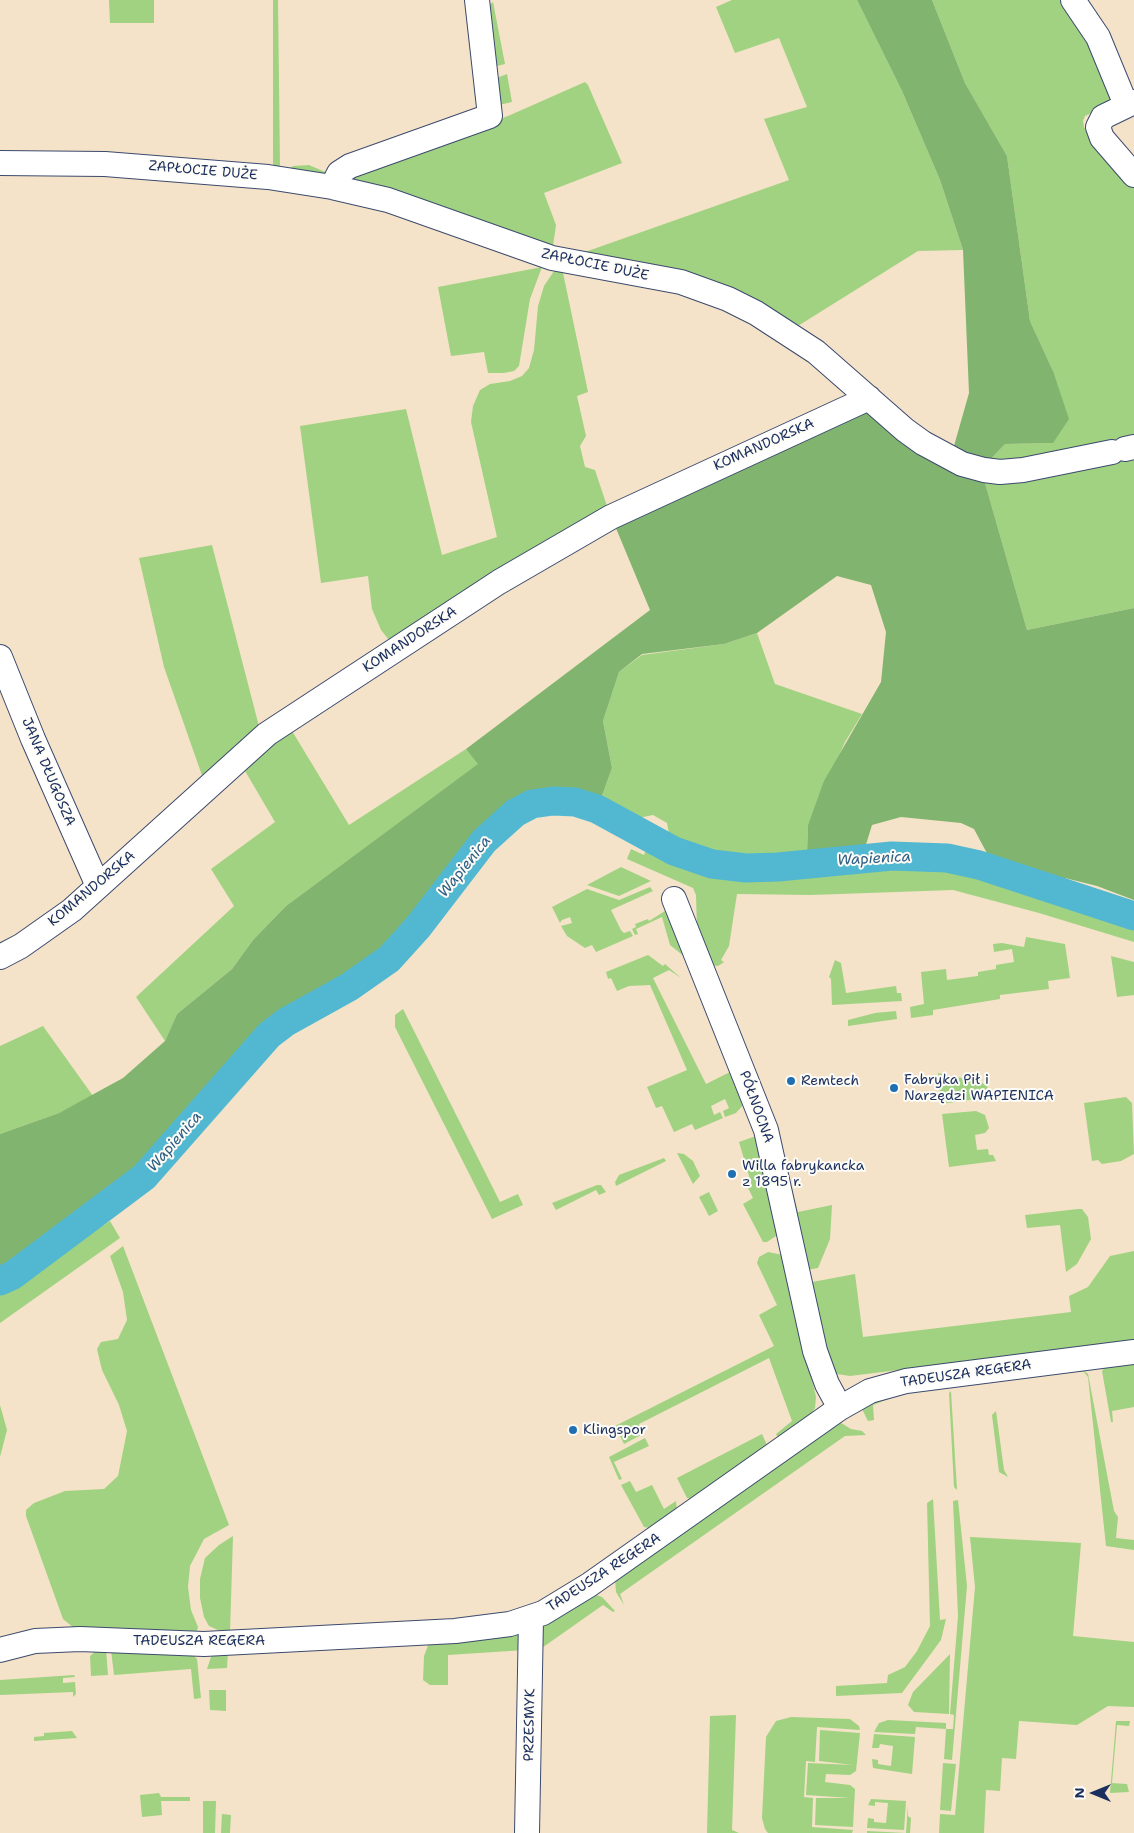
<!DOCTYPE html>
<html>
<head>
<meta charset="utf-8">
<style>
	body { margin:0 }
	#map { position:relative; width:1134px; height:1833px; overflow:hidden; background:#f4e3c8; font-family:"Shantell Sans",sans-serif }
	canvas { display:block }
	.north { position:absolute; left:1069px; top:1768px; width:50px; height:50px; -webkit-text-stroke:4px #fdfcf7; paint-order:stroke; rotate:270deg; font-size:14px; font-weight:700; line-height:20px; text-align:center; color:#1b2f5e }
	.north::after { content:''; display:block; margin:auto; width:18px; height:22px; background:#1b2f5e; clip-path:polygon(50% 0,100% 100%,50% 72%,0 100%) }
</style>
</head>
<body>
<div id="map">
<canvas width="1134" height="1833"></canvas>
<div class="north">N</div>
</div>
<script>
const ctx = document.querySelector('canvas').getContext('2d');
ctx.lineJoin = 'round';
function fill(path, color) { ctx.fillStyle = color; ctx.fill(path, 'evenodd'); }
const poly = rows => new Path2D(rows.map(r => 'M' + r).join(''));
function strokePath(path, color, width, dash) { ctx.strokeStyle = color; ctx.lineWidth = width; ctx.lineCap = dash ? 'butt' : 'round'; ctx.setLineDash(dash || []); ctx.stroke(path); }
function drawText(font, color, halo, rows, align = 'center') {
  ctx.font = font + ' "Shantell Sans",sans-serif'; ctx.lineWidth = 4; ctx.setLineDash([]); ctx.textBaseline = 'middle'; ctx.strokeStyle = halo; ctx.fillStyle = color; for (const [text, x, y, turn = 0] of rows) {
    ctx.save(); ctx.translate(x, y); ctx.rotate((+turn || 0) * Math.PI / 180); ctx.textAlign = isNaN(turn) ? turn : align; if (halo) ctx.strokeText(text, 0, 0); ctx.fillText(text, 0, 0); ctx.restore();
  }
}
fill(poly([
	[109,0,154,0,154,23,110,23],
	[273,0,278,0,280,166,278,168,273,165],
	[732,0,857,0,902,91,940,180,963,250,918,251,793,329,585,261,585,252,789,180,764,119,807,107,779,38,735,53,716,7],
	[932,0,1067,0,1073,7,1116,101,1085,116,1083,121,1084,127,1091,139,1134,187,1134,443,985,465,1005,444,1053,443,1053,371,1030,321,1007,156,965,83],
	[493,2,505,64,497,66,494,66,484,9],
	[507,74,512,102,499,105,494,79],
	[585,82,588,85,622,163,544,193,556,225,552,253,342,183,345,176,508,116],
	[309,165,330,174,320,179,290,173,290,168,293,166],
	[542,267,530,299,519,366,514,371,504,373,488,373,484,352,451,356,438,287],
	[556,268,562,268,588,392,577,396,586,436,580,446,585,467,595,470,607,506,393,645,381,630,372,609,368,576,321,583,300,426,406,409,442,555,497,537,471,422,473,406,480,390,490,384,510,381,522,376,529,368,534,350,538,306,544,286],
	[1134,454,1134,608,1027,630,983,476],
	[212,545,261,734,205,784,164,667,139,558],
	[757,633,775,684,862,714,845,742,808,825,807,854,776,860,738,861,713,855,677,842,669,834,667,823,653,815,634,819,599,804,612,768,603,721,619,672,642,655,724,644],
	[289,726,349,825,466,749,479,764,286,906,253,940,232,969,177,1014,165,1041,136,997,234,906,211,869,275,822,241,764],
	[647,847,707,874,725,877,890,865,912,861,956,867,1134,928,1134,942,1039,913,953,890,811,895,737,894,729,946,721,960,724,962,718,966,710,965,697,930,696,895,693,888,627,859,631,849,644,855],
	[621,867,651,881,619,896,587,885],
	[650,887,653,891,611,910,621,930,624,933,630,931,633,936,596,952,592,945,585,948,567,936,561,926,572,923,570,917,562,920,560,923,552,907,587,889,619,900],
	[665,911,685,955,685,957,670,945,662,917,636,929,638,934,635,935,632,929,636,927,635,924,648,919,649,921],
	[1026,937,1065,944,1070,978,1048,981,1049,989,1000,995,1000,999,933,1010,933,1015,911,1018,910,1007,924,1004,921,972,946,969,947,980,978,976,978,972,996,969,996,965,1014,962,1012,949,994,952,993,944,1002,943,1024,947],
	[648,955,663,966,665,964,681,978,669,970,653,978,706,1084,732,1071,744,1104,736,1113,725,1117,723,1111,729,1108,725,1099,711,1106,714,1115,720,1112,723,1118,695,1130,692,1124,674,1132,662,1106,656,1108,647,1087,687,1070,650,985,629,986,617,991,611,978,608,979,606,972],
	[1111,956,1134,962,1134,995,1117,997],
	[835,960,841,963,846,993,896,986,897,993,901,993,902,1001,832,1005,831,979,829,977],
	[403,1009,500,1202,518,1194,523,1205,492,1219,395,1027,395,1015],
	[896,1011,897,1019,848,1026,848,1020,875,1013],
	[43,1026,93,1096,59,1113,0,1134,0,1046],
	[938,1073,981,1082,988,1087,982,1096,976,1099,941,1104],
	[1126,1097,1132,1103,1134,1154,1121,1161,1102,1164,1098,1160,1092,1161,1084,1103],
	[976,1111,985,1115,989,1128,985,1133,975,1135,977,1150,988,1149,989,1155,993,1155,996,1161,949,1167,942,1114],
	[759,1135,779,1234,767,1242,763,1242,743,1204,753,1198,748,1188,752,1186,739,1142],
	[677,1153,684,1154,693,1161,700,1176,693,1184],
	[664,1158,666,1161,616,1186,615,1182,619,1175],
	[790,1181,798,1212,832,1205,830,1239,818,1268,807,1270,788,1183],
	[597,1185,601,1185,606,1192,599,1195,596,1190,556,1210,552,1203],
	[709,1192,718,1211,709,1216,699,1197],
	[1078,1209,1082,1209,1088,1217,1091,1239,1077,1264,1066,1272,1060,1225,1027,1228,1025,1215],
	[110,1221,120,1238,0,1323,0,1291],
	[123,1246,229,1525,204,1539,190,1566,188,1587,191,1610,198,1627,196,1634,74,1628,63,1619,26,1516,26,1510,34,1503,65,1491,104,1489,118,1476,127,1431,119,1405,102,1370,97,1349,101,1342,118,1339,127,1320,123,1292,110,1256],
	[1134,1251,1134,1341,850,1376,837,1374,832,1369,807,1283,855,1274,863,1337,1071,1312,1069,1296,1088,1287,1110,1256],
	[768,1252,783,1255,816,1397,815,1408,811,1414,780,1437,777,1436,776,1434,792,1421,769,1358,639,1424,643,1434,624,1444,615,1426,774,1346,759,1315,777,1305,757,1263,759,1257],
	[1134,1361,1134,1407,1112,1411,1113,1422,1111,1422,1102,1371,1106,1366],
	[1082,1369,1088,1374,1089,1379,1114,1511,1118,1517,1116,1538,1134,1540,1134,1550,1106,1546,1088,1377,1084,1372,1077,1371],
	[951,1391,957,1490,954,1487,949,1393],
	[901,1394,873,1405,874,1420,868,1421,861,1407,875,1399],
	[0,1405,7,1430,0,1457],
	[996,1411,1004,1470,1008,1477,999,1472,992,1415],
	[838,1421,851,1429,862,1431,866,1435,845,1436,620,1594,624,1605,616,1592,615,1580],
	[762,1434,767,1445,692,1499,687,1498,677,1478],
	[645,1438,649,1446,614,1462,622,1479,619,1480,609,1457],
	[630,1481,636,1492,652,1485,664,1509,676,1501,677,1510,650,1528,644,1527,621,1485],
	[933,1499,940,1620,946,1619,941,1640,902,1693,836,1696,836,1686,887,1683,888,1675,905,1667,917,1651,930,1626,927,1503],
	[958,1500,967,1586,952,1760,944,1759,946,1729,916,1727,915,1734,874,1732,879,1723,888,1720,946,1723,946,1729,953,1729,954,1715,950,1714,958,1616,953,1501],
	[233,1536,230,1632,218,1630,209,1626,204,1617,200,1598,200,1579,205,1558,219,1545],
	[970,1537,1081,1543,1073,1636,1134,1642,1134,1707,1108,1706,1077,1725,1019,1721,1016,1759,1002,1758,1000,1791,986,1790,984,1833,939,1833,940,1814,955,1815,975,1587],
	[593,1594,602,1597,615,1611,613,1612,603,1605,539,1650,539,1628],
	[522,1632,525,1650,448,1655,448,1685,430,1685,423,1680,424,1656,429,1643],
	[106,1649,108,1675,91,1676,90,1656,97,1650],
	[111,1650,192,1654,197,1659,201,1698,194,1699,191,1669,114,1675],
	[228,1652,227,1668,207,1669,211,1657,215,1654],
	[950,1654,949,1714,914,1712,908,1705,913,1692],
	[74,1675,75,1677,63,1678,63,1683,75,1682,76,1694,73,1697,73,1692,0,1695,0,1680],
	[209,1690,226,1690,226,1711,210,1710],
	[736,1715,732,1830,739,1833,707,1833,710,1716],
	[791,1717,850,1719,859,1726,860,1730,817,1727,815,1762,806,1761,804,1797,813,1798,812,1827,853,1830,852,1833,768,1833,765,1829,762,1818,766,1737,776,1721],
	[1116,1721,1130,1721,1129,1726,1117,1725,1112,1783,1127,1784,1129,1792,1110,1793],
	[820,1730,860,1733,856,1771,850,1775,826,1774,825,1782,850,1785,855,1789,853,1827,815,1825,816,1798,850,1798,806,1795,808,1763,853,1765,819,1761],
	[72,1731,77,1738,34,1741,34,1737,44,1736,44,1733],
	[874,1734,915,1737,912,1774,873,1768,872,1759,878,1760,878,1764,891,1766,893,1746,880,1744,879,1748,872,1748],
	[943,1763,956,1764,951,1811,940,1810],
	[159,1793,161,1797,190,1797,190,1801,161,1801,162,1815,142,1817,140,1795],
	[871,1799,906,1801,904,1830,867,1828,868,1818,874,1819,874,1822,886,1823,888,1803,875,1802,875,1806,868,1805],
	[203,1801,216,1801,215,1833,203,1833],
	[908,1805,908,1816,911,1818,910,1833,867,1833,867,1831,906,1833],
	[222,1814,231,1815,230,1833,221,1833]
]), '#a1d281');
fill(poly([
	[857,0,932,0,965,83,1007,156,1030,321,1053,371,1069,419,1053,443,1005,444,985,465,952,453,969,393,963,250,940,180,902,91],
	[869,405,983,476,1027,630,1134,608,1134,900,1097,886,1065,878,1033,875,990,859,974,829,961,823,901,817,872,825,864,851,807,854,808,825,824,781,881,682,886,632,871,585,837,576,757,633,724,644,642,654,619,672,603,721,612,768,599,804,578,796,554,793,532,798,513,806,490,824,414,924,386,955,346,983,281,1019,266,1032,190,1121,139,1173,0,1268,0,1134,59,1113,123,1078,165,1041,177,1014,232,969,253,940,286,906,478,764,466,749,650,610,613,521]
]), '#80b46f');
strokePath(poly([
	[0,1281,13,1275,144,1177,269,1035,286,1022,349,987,389,959,418,927,484,841,515,813,532,804,553,801,575,802,597,809,674,851,712,864,746,868,778,867,892,856,947,858,979,865,1134,916]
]), '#52b8d1', 29);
const minor = poly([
	[1073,0,1098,37,1126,105],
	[1134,102,1103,117,1098,127,1102,138,1134,175],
	[0,163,105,164,268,177,332,187,388,200,552,258,681,282,728,299,756,313,816,352,905,430,923,443,962,464,984,470,1000,472,1023,470,1112,452],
	[332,187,339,173,350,166,490,116,477,0],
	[1125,449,1134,447],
	[0,657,33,739,98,886],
	[674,899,766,1130,815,1351,827,1384,840,1408],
	[0,957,21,946,72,910,267,734,499,582,611,517,869,398],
	[0,1650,35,1641,80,1639,204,1644,455,1631,510,1624,543,1613,589,1585,840,1408,870,1391,906,1381,1134,1352],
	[527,1833,531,1618]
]);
strokePath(minor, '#3c4a6e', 26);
strokePath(minor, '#fff', 24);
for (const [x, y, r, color] of [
	[791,1081,5,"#1f6fb2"],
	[894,1088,5,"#1f6fb2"],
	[732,1174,5,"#1f6fb2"],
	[573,1430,5,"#1f6fb2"]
]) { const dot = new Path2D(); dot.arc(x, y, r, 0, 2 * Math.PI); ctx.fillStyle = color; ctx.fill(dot); strokePath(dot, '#fdfcf7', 2); }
drawText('14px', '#1b2f5e', '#fdfcf7', [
	["ZAPŁOCIE DUŻE",203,171,5],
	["ZAPŁOCIE DUŻE",595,265,12],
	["KOMANDORSKA",764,445,-24],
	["KOMANDORSKA",410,640,-33],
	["JANA DŁUGOSZA",48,772,67],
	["KOMANDORSKA",92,889,-40],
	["PÓŁNOCNA",756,1107,70],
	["TADEUSZA REGERA",966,1374,-8],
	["TADEUSZA REGERA",604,1573,-33],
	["TADEUSZA REGERA",199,1641],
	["PRZESMYK",530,1725,-89]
]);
drawText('14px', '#1b2f5e', '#fdfcf7', [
	["Fabryka Pił i",904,1080],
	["Narzędzi WAPIENICA",904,1096],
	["Remtech",801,1081],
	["Willa fabrykancka",742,1166],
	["z 1895 r.",742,1182],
	["Klingspor",583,1430]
], 'left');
drawText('italic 15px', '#2e5f86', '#fdfcf7', [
	["Wapienica",874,859,-3],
	["Wapienica",465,867,-51],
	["Wapienica",175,1142,-49]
]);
</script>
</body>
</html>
